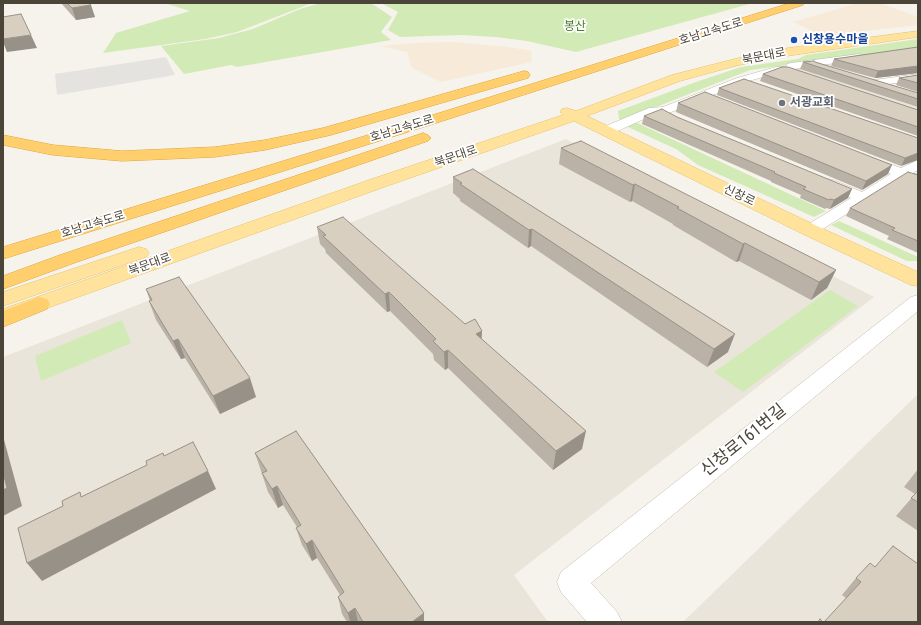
<!DOCTYPE html>
<html>
<head>
<meta charset="utf-8">
<style>
	body { margin:0 }
	#map { position:relative; width:921px; height:625px; overflow:hidden; background:#f6f3ec; font-family:"Roboto Condensed",sans-serif }
	canvas { display:block }
	.frame { position:absolute; inset:0; border:4px solid #4b4439; pointer-events:none }
</style>
</head>
<body>
<div id="map">
<canvas width="921" height="625"></canvas>
<div class="frame"></div>
</div>
<script>
const ctx = document.querySelector('canvas').getContext('2d');
ctx.lineJoin = 'round';
function fill(path, color) { ctx.fillStyle = color; ctx.fill(path, 'evenodd'); }
const poly = rows => new Path2D(rows.map(r => 'M' + r).join(''));
function strokePath(path, color, width, dash) { ctx.strokeStyle = color; ctx.lineWidth = width; ctx.lineCap = dash ? 'butt' : 'round'; ctx.setLineDash(dash || []); ctx.stroke(path); }
function drawText(font, color, halo, rows, align = 'center') {
  ctx.font = font + ' "Roboto Condensed","Noto Sans KR",sans-serif'; ctx.lineWidth = 3.5; ctx.setLineDash([]); ctx.textBaseline = 'middle'; ctx.strokeStyle = halo; ctx.fillStyle = color; for (const [text, x, y, turn = 0] of rows) {
    ctx.save(); ctx.translate(x, y); ctx.rotate((+turn || 0) * Math.PI / 180); ctx.textAlign = isNaN(turn) ? turn : align; if (halo) ctx.strokeText(text, 0, 0); ctx.fillText(text, 0, 0); ctx.restore();
  }
}
fill(poly([
	[805,65,918,98,918,110,790,70],
	[566,139,874,297,514,575,548,622,3,622,3,357],
	[918,394,918,622,683,622]
]), '#eae5da');
fill(poly([
	[858,3,880,3,918,17,918,25,823,36,793,22],
	[453,42,507,47,528,50,532,52,531,62,441,82,412,68,407,52,380,46,415,43]
]), '#f7ead8');
fill(poly([
	[164,3,312,3,237,32,205,39,103,53,116,33,190,11],
	[321,3,371,3,392,17,381,32,391,40,237,67,231,65,184,74,161,46,219,38,253,29,300,9],
	[381,3,753,3,576,52,527,41,496,37,460,35,400,37,388,30,398,12],
	[918,39,918,48,750,70,623,120,619,119,618,111,696,82,741,67,798,59,806,55],
	[633,121,826,211,814,217,698,165,676,149,628,127,628,124],
	[839,221,918,257,918,261,907,261,831,225],
	[830,290,858,306,743,392,714,372],
	[122,320,131,343,41,381,35,356]
]), '#d2eab5');
fill(poly([
	[166,57,175,75,57,95,55,74]
]), '#e5e3e0');
const minor = poly([
	[859,54,864,57,863,59,794,69,800,73,795,76,786,73,777,73,745,82,669,113,655,114,611,134,601,134,600,131,601,128,649,108,663,107,737,78,776,67,786,67,787,64,791,63,859,54],
	[918,74,918,80,874,86,868,83,874,80,918,74],
	[867,156,901,168,918,160,918,170,913,173,918,175,918,184,903,179,816,233,810,235,804,233,802,230,804,227,851,198,823,186,821,183,823,180,828,179,833,180,862,192,891,174,862,163,860,160,862,157,867,156],
	[918,295,918,311,591,583,617,612,622,622,587,622,561,592,557,582,561,572,911,297,918,295]
]);
const major = poly([
	[918,31,918,37,766,59,735,66,680,81,587,116,817,226,918,272,918,286,911,285,803,234,574,121,384,187,3,324,3,309,372,179,563,115,560,112,562,109,567,108,576,111,672,75,766,51,918,31],
	[139,247,146,249,149,253,146,257,3,306,3,292,139,247]
]);
const highway = poly([
	[790,3,805,3,803,5,430,125,3,259,3,247,420,119,790,3],
	[524,71,528,72,530,75,528,78,331,135,265,150,215,157,122,161,53,155,3,145,3,135,53,145,122,151,215,147,265,140,323,128,524,71],
	[423,133,428,135,431,138,428,141,74,263,3,289,3,276,60,255,423,133],
	[39,297,47,299,50,304,47,309,3,327,3,311,39,297]
]);
strokePath(minor, '#c2bbae', 1);
strokePath(major, '#e6c16a', 1);
strokePath(highway, '#e0a43c', 1);
fill(minor, '#fff');
fill(major, '#ffe39c');
fill(highway, '#ffcf6e');
fill(poly([
	[61,3,89,3,95,17,76,20],
	[918,47,918,73,875,78,831,66,834,59],
	[803,62,815,62,918,93,918,107,800,69],
	[763,74,918,110,918,136,760,81],
	[918,75,918,92,896,85,899,78],
	[719,88,918,138,901,166,717,95],
	[678,103,888,174,862,190,676,112],
	[644,116,677,117,848,198,830,209,826,208,825,209,800,198,801,195,771,182,771,181,642,124],
	[561,148,836,270,827,288,811,300,739,261,736,262,673,225,673,224,632,201,630,202,559,164],
	[918,175,918,253,887,239,889,236,846,216,850,208],
	[453,177,728,352,707,367,531,246,528,248,460,201,460,199,453,193],
	[317,227,465,324,482,331,481,339,582,449,553,470,448,368,445,370,434,360,433,354,390,311,387,312,326,253,325,249,320,244],
	[146,289,256,397,220,414,185,358,181,359,156,320,149,301,150,301],
	[255,453,424,622,347,622,342,614,338,597,340,595,317,558,312,561,302,545,296,528,297,527,283,505,278,508,268,492],
	[918,469,918,531,896,516,915,494,904,487],
	[875,567,846,598,842,595,856,578]
]), '#bab2a6');
fill(poly([
	[91,5,95,17,76,20,72,8],
	[31,35,37,48,7,52,3,42,3,39],
	[918,66,918,73,875,78,878,71],
	[918,153,918,160,901,166,905,158],
	[892,165,888,174,862,190,866,181],
	[635,184,632,201,630,202,633,185],
	[852,189,848,198,830,209,834,200],
	[532,229,531,246,528,248,529,230],
	[745,243,739,261,736,262,743,244],
	[836,270,827,288,811,300,819,282],
	[389,292,390,311,387,312,385,294],
	[482,331,481,350,476,334],
	[735,334,728,352,707,367,714,349],
	[178,339,185,358,181,359,173,341],
	[448,350,448,368,445,370,444,352],
	[250,378,256,397,220,414,213,396],
	[586,431,582,449,553,470,556,451],
	[3,436,22,506,3,516],
	[208,471,216,489,42,581,27,563],
	[277,486,283,505,278,508,272,489],
	[312,540,317,558,312,561,306,544],
	[355,608,358,622,350,622,348,613],
	[424,613,424,622,412,622]
]), '#979187');
const building = poly([
	[67,3,89,3,91,5,72,8,67,3],
	[21,14,31,35,3,39,3,17,21,14],
	[918,47,918,66,878,71,834,59,918,47],
	[814,61,815,62,918,93,918,99,803,62,814,61],
	[782,67,788,67,918,110,918,127,763,74,782,67],
	[918,75,918,83,899,78,918,75],
	[744,79,918,138,918,153,905,158,719,88,744,79],
	[705,92,892,165,866,181,678,103,705,92],
	[662,109,677,117,852,189,834,200,830,199,829,200,803,189,806,187,774,173,775,172,644,116,662,109],
	[581,141,836,270,819,282,745,243,743,244,677,208,679,207,635,184,633,185,561,148,581,141],
	[473,169,735,334,714,349,532,229,529,230,460,184,462,183,453,177,473,169],
	[908,172,918,175,918,241,892,230,895,228,850,208,908,172],
	[343,217,465,324,475,319,482,331,476,334,586,431,556,451,448,350,444,352,433,341,436,339,389,292,385,294,323,236,326,235,317,227,343,217],
	[179,277,250,378,213,396,178,339,173,341,149,301,152,300,146,289,179,277],
	[296,431,424,613,412,622,363,622,355,608,348,613,338,597,344,592,312,540,306,544,296,528,301,525,277,486,272,489,262,473,267,471,255,453,296,431],
	[193,442,208,471,27,563,18,528,63,506,62,501,80,492,81,497,147,465,146,461,163,453,164,456,193,442],
	[3,472,7,488,3,490,3,472],
	[918,491,918,502,911,498,918,491],
	[893,546,918,564,918,622,824,622,861,582,856,578,870,563,875,567,893,546],
	[820,619,823,622,818,622,820,619]
]);
fill(building, '#d8cfc1');
strokePath(building, '#979187', 1);
for (const [x, y, r, color] of [
	[794,40,4,"#1a4fb4"],
	[782,103,4,"#6b7280"]
]) { const dot = new Path2D(); dot.arc(x, y, r, 0, 2 * Math.PI); ctx.fillStyle = color; ctx.fill(dot); strokePath(dot, '#fff', 1.5); }
drawText('12px', '#4a7f2a', '#fff', [
	["봉산",575,27]
]);
drawText('12px', '#4b4439', '#fff', [
	["호남고속도로",711,32,-17],
	["북문대로",764,57,-11],
	["호남고속도로",402,129,-17],
	["북문대로",456,157,-19],
	["신창로",739,196,26],
	["호남고속도로",93,225,-17],
	["북문대로",150,265,-20]
]);
drawText('bold 12px', '#164399', '#fff', [
	["신창용수마을",802,40]
], 'left');
drawText('bold 12px', '#5b616d', '#fff', [
	["서광교회",790,103]
], 'left');
drawText('17px', '#4b4439', '#fff', [
	["신창로161번길",744,441,-39]
]);
</script>
</body>
</html>
